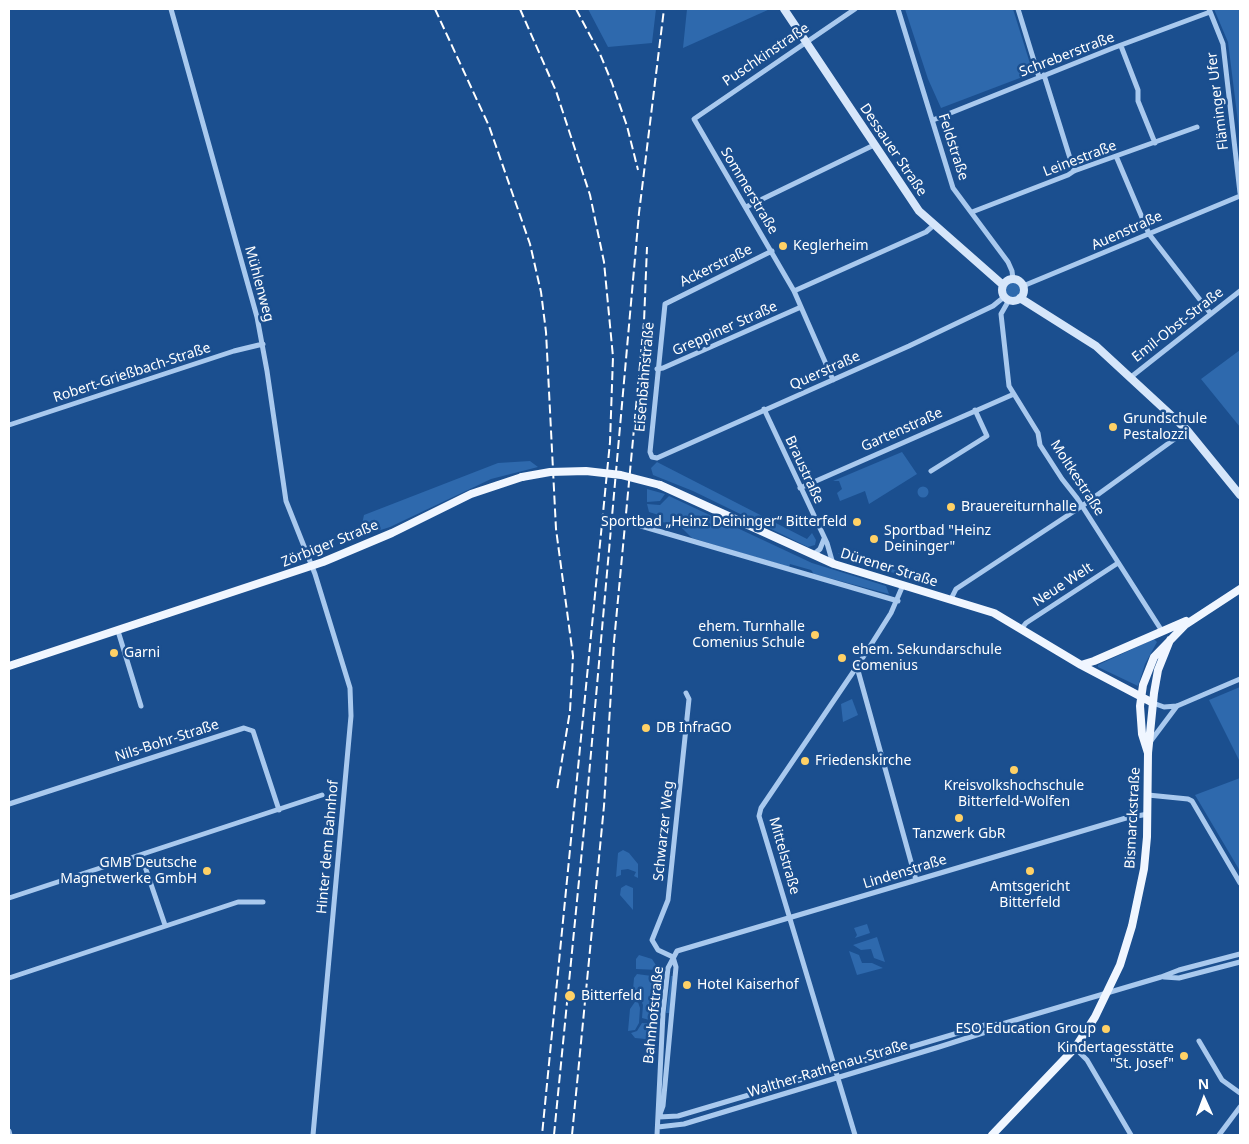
<!DOCTYPE html>
<html>
<head>
<meta charset="utf-8">
<style>
	body { margin:0 }
	#map { position:relative; width:1249px; height:1144px; overflow:hidden; background:#1b4f8f; font-family:"Noto Sans",sans-serif }
	canvas { display:block }
	.frame { position:absolute; inset:0; border:10px solid #fff; pointer-events:none }
	.north { position:absolute; left:1179px; top:1074px; width:50px; height:50px; -webkit-text-stroke:4px #1b4f8f; paint-order:stroke; rotate:358deg; font-size:14px; font-weight:700; line-height:20px; text-align:center; color:#fff }
	.north::after { content:''; display:block; margin:auto; width:18px; height:22px; background:#fff; clip-path:polygon(50% 0,100% 100%,50% 72%,0 100%) }
</style>
</head>
<body>
<div id="map">
<canvas width="1249" height="1144"></canvas>
<div class="frame"></div>
<div class="north">N</div>
</div>
<script>
const ctx = document.querySelector('canvas').getContext('2d');
ctx.lineJoin = 'round';
function fill(path, color) { ctx.fillStyle = color; ctx.fill(path, 'evenodd'); }
const poly = rows => new Path2D(rows.map(r => 'M' + r).join(''));
function strokePath(path, color, width, dash) { ctx.strokeStyle = color; ctx.lineWidth = width; ctx.lineCap = dash ? 'butt' : 'round'; ctx.setLineDash(dash || []); ctx.stroke(path); }
function drawText(font, color, halo, rows, align = 'center') {
  ctx.font = font + ' "Noto Sans",sans-serif'; ctx.lineWidth = 5; ctx.setLineDash([]); ctx.textBaseline = 'middle'; ctx.strokeStyle = halo; ctx.fillStyle = color; for (const [text, x, y, turn = 0] of rows) {
    ctx.save(); ctx.translate(x, y); ctx.rotate((+turn || 0) * Math.PI / 180); ctx.textAlign = isNaN(turn) ? turn : align; if (halo) ctx.strokeText(text, 0, 0); ctx.fillText(text, 0, 0); ctx.restore();
  }
}
fill(poly([
	[588,9,656,9,652,43,608,47],
	[687,9,770,9,683,48],
	[905,9,1013,9,1033,73,941,108,928,79],
	[1214,9,1240,9,1240,138,1228,42],
	'1004 290a8 8 0 1 1 16 0a8 8 0 1 1-16 0Z',
	[1240,350,1240,427,1201,379],
	[902,452,917,474,869,504,865,491,840,501,837,493,842,489,839,481,833,481],
	[530,461,538,467,491,479,390,527,359,537,364,515,498,463],
	[657,462,807,539,812,533,816,540,815,545,808,547,693,491,653,475,651,468],
	'917.5 492a5.5 5.5 0 1 1 11 0a5.5 5.5 0 1 1-11 0Z',
	[647,489,665,494,660,501,647,502],
	[669,496,812,563,886,586,889,594,814,574,811,570,790,564,789,567,692,538,679,525,662,522,662,516,649,512,647,504,660,505],
	[838,553,902,572,901,575,842,558],
	[1154,639,1157,642,1145,664,1138,686,1098,667,1098,665],
	[1240,687,1240,762,1209,700],
	[852,699,858,715,843,722,841,704],
	[1240,778,1240,871,1195,795],
	[623,850,629,853,638,864,638,878,634,876,636,872,628,869,621,870,621,875,616,877,618,853],
	[626,885,633,888,633,910,620,895,621,888],
	[867,924,870,933,855,938,857,935,854,928],
	[877,937,885,962,874,958,871,949,861,950,853,945],
	[849,951,859,955,862,963,872,963,883,968,857,975],
	[639,955,652,959,659,970,636,969,636,959],
	[637,974,659,977,653,1021,642,1018,643,1005,638,993,633,990,634,978],
	[671,976,673,976,670,1013,666,1013],
	[637,999,640,1008,639,1023,635,1030,628,1031,630,1009],
	[642,1023,655,1024,654,1032,645,1039,635,1038,631,1033,637,1031]
]), '#2e69ad');
strokePath(poly([
	[171,9,257,317,267,371,286,501,315,574,350,688,351,716,313,1135],
	[898,9,953,188,1008,262,1012,271,1013,279],
	[1018,9,1039,77],
	[1209,9,1223,44,1240,193],
	[1121,46,1138,90,1138,101,1155,143],
	[1044,75,1074,171],
	[933,120,1113,48,1210,12],
	[1116,156,1149,234,1211,314],
	[746,207,874,145],
	[972,212,1068,175,1074,171,1197,127],
	[772,251,665,304,650,452,652,457,657,458,909,346,993,306,1004,297],
	[1023,286,1240,196],
	[794,291,926,232,934,225],
	[1009,300,1001,314,1009,386,1038,433,1040,445,1062,479,1077,498,1162,631],
	[657,369,663,368,801,307],
	[1131,377,1240,291],
	[833,380,794,291,694,119,855,9],
	[764,409,827,543,833,564],
	[9,425,234,351,263,344],
	[931,471,987,436,975,410],
	[800,488,1014,394],
	[641,526,898,601],
	[813,555,820,549,824,539],
	[951,599,956,589,1082,506,1187,430],
	[1022,628,1026,623,1118,563],
	[118,631,141,706],
	[857,667,916,880],
	[1153,703,1164,707,1177,706,1240,679],
	[1150,742,1177,706],
	[1148,795,1188,799,1192,801,1240,883],
	[9,804,244,728,253,731,279,810],
	[141,855,165,925],
	[9,898,322,795],
	[673,957,658,950,652,940,668,900,689,699,686,693],
	[1164,977,1179,978,1240,962],
	[9,978,238,902,263,902],
	[1199,1041,1222,1080,1240,1093],
	[1075,1048,1087,1060,1131,1135],
	[659,1117,678,1116,985,1025,1002,1024,1161,977,1179,970,1240,954],
	[659,1117,663,1106,676,967,673,957],
	[658,1127,684,1124,939,1047,989,1031,999,1025],
	[9,1131,10,1135],
	[657,1135,663,1013,668,968,677,951,1126,818,1148,814],
	[855,1135,759,816,761,808,862,659,891,613,903,585],
	[1219,1135,1240,1107]
]), '#a9c9ee', 5);
strokePath(poly([
	[784,9,919,211,1003,285],
	'1002 290a11 11 0 1 1 22 0a11 11 0 1 1-22 0Z',
	[1020,298,1096,346,1187,430,1240,495]
]), '#d6e6fa', 8);
strokePath(poly([
	[660,485,834,564,994,613,1081,665,1153,703],
	[1081,665,1094,661,1186,621],
	[9,666,323,562,392,533,471,494,522,477],
	[1148,753,1142,734,1140,706,1143,685,1154,657,1185,625,1240,589],
	[992,1135,1075,1048,1095,1017,1120,965,1132,926,1144,869,1147,837,1148,753,1154,693,1158,670,1170,640]
]), '#f0f6ff', 8);
strokePath(poly([
	[435,9,489,126,530,244,541,292,546,332,556,529,573,656,570,711,557,790],
	[520,9,556,91,590,195,604,262,613,357,610,442,542,1135],
	[576,9,600,54,612,83,627,126,638,170],
	[554,1135,586,809,639,213,664,9],
	[572,1135,604,806,614,642,644,322,647,247]
]), '#fff', 2, [9, 4]);
strokePath(poly([
	[522,477,550,472,586,471,621,475,660,485]
]), '#f0f6ff', 8);
for (const [x, y, r, color] of [
	[783,246,5,"#ffd166"],
	[1113,427,5,"#ffd166"],
	[951,507,5,"#ffd166"],
	[857,522,5,"#ffd166"],
	[874,539,5,"#ffd166"],
	[815,635,5,"#ffd166"],
	[114,653,5,"#ffd166"],
	[842,658,5,"#ffd166"],
	[646,728,5,"#ffd166"],
	[805,761,5,"#ffd166"],
	[1014,770,5,"#ffd166"],
	[959,818,5,"#ffd166"],
	[207,871,5,"#ffd166"],
	[1030,871,5,"#ffd166"],
	[687,985,5,"#ffd166"],
	[570,996,6,"#ffd166"],
	[1106,1029,5,"#ffd166"],
	[1184,1056,5,"#ffd166"]
]) { const dot = new Path2D(); dot.arc(x, y, r, 0, 2 * Math.PI); ctx.fillStyle = color; ctx.fill(dot); strokePath(dot, '#1b4f8f', 2); }
drawText('14px', '#fff', '#1b4f8f', [
	["Puschkinstraße",766,55,-34],
	["Schreberstraße",1067,55,-21],
	["Fläminger Ufer",1218,101,-97],
	["Feldstraße",953,147,72],
	["Dessauer Straße",893,150,56],
	["Leinestraße",1080,159,-21],
	["Sommerstraße",749,191,59],
	["Auenstraße",1127,231,-24],
	["Ackerstraße",716,266,-26],
	["Mühlenweg",259,284,75],
	["Emil-Obst-Straße",1178,325,-38],
	["Greppiner Straße",725,329,-24],
	["Querstraße",825,371,-24],
	["Robert-Grießbach-Straße",132,373,-18],
	["Eisenbahnstraße",645,377,-85],
	["Gartenstraße",902,430,-24],
	["Braustraße",804,470,65],
	["Moltkestraße",1077,478,57],
	["Zörbiger Straße",330,544,-22],
	["Dürener Straße",889,568,17],
	["Neue Welt",1063,585,-33],
	["Nils-Bohr-Straße",167,741,-18],
	["Bismarckstraße",1133,818,-87],
	["Schwarzer Weg",664,831,-84],
	["Hinter dem Bahnhof",328,847,-85],
	["Mittelstraße",784,856,74],
	["Lindenstraße",905,872,-17],
	["Bahnhofstraße",654,1015,-84],
	["Walther-Rathenau-Straße",828,1069,-17]
]);
drawText('14px', '#fff', '#1b4f8f', [
	["Keglerheim",793,246],
	["Grundschule",1123,419],
	["Pestalozzi",1123,435],
	["Brauereiturnhalle",961,507],
	["Sportbad „Heinz Deininger“ Bitterfeld",847,522,"right"],
	["Sportbad \"Heinz",884,531],
	["Deininger\"",884,547],
	["ehem. Turnhalle",805,627,"right"],
	["Comenius Schule",805,643,"right"],
	["ehem. Sekundarschule",852,650],
	["Comenius",852,666],
	["Garni",124,653],
	["DB InfraGO",656,728],
	["Friedenskirche",815,761],
	["Kreisvolkshochschule",1014,786,"center"],
	["Bitterfeld-Wolfen",1014,802,"center"],
	["Tanzwerk GbR",959,834,"center"],
	["GMB Deutsche",197,863,"right"],
	["Magnetwerke GmbH",197,879,"right"],
	["Amtsgericht",1030,887,"center"],
	["Bitterfeld",1030,903,"center"],
	["Hotel Kaiserhof",697,985],
	["Bitterfeld",581,996],
	["ESO Education Group",1096,1029,"right"],
	["Kindertagesstätte",1174,1048,"right"],
	["\"St. Josef\"",1174,1064,"right"]
], 'left');
</script>
</body>
</html>
